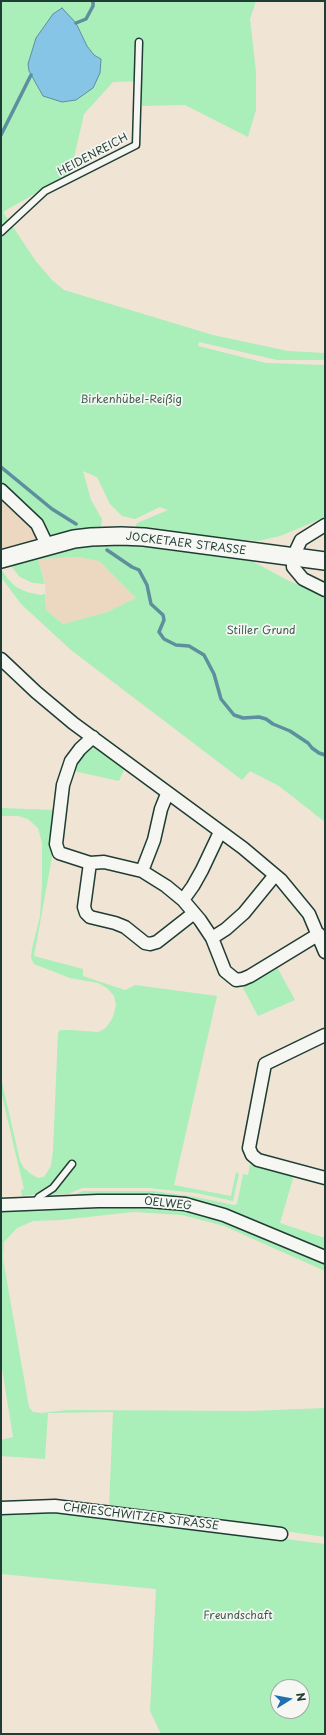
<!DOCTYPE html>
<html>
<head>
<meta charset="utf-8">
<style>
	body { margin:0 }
	#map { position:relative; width:326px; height:1735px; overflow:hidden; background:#f0e4d5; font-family:"Playpen Sans",sans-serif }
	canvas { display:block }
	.frame { position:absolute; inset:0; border:2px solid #1f3d34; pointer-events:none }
	.north { position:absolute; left:270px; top:1679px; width:40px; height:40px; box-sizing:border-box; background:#f6f6f2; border:1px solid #a0aca6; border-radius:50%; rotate:79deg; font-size:11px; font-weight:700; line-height:16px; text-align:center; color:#1f3d34 }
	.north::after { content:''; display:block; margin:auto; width:14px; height:18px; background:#1f6fb2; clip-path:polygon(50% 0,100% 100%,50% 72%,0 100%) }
</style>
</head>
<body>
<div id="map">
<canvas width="326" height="1735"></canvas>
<div class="frame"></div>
<div class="north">N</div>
</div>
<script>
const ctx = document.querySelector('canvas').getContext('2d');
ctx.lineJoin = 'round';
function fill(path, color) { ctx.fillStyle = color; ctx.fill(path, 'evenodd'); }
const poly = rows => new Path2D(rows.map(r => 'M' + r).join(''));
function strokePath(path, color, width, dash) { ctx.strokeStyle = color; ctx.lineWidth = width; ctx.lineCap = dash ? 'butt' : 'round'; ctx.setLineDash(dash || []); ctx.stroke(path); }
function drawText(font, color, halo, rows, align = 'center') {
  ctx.font = font + ' "Playpen Sans",sans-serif'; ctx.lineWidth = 3.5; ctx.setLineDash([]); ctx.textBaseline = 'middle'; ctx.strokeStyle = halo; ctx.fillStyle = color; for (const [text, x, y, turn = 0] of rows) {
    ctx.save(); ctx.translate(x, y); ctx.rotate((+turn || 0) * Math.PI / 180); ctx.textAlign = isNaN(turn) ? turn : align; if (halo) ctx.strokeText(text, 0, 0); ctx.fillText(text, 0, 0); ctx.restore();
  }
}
fill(poly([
	[1,493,33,524,38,538,1,551],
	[79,557,99,561,136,598,107,612,63,624,46,610,45,582,38,559]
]), '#ecd7c1');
fill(poly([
	[1,1,256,1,250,19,256,72,256,110,248,137,185,105,142,106,141,81,113,82,84,114,70,175,78,175,43,189,3,212,35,260,52,280,64,290,213,335,288,351,325,353,325,360,277,360,199,342,198,346,266,363,325,365,325,516,314,522,280,536,258,541,247,540,245,543,135,528,137,523,168,510,160,507,135,519,122,516,110,504,97,477,83,471,91,500,102,519,100,534,105,546,116,544,154,547,252,561,289,581,325,595,325,822,279,786,250,771,242,780,71,650,21,604,1,577,1,569,8,579,16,587,27,592,40,595,45,594,46,610,63,624,107,612,136,598,99,561,79,557,38,559,45,584,33,583,20,577,11,566,29,559,50,537,1,487],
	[77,24,87,46,94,55,101,59,43,96,29,71,28,64,33,52],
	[94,748,121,765,124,770,119,781,74,771,78,760,87,751],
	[1,782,2,783,1,808,54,810,50,846,52,857,34,956,83,969,83,976,125,990,135,985,217,996,174,1185,231,1196,236,1172,239,1174,233,1201,196,1193,149,1188,82,1188,68,1194,47,1195,71,1171,77,1163,74,1161,56,1180,38,1194,22,1196,21,1190,24,1189,6,1113,1,1091,1,1078,20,1161,24,1168,31,1174,38,1178,44,1177,51,1166,53,1151,58,1033,60,1030,72,1030,98,1032,106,1028,113,1017,116,1005,114,996,107,988,98,983,70,978,34,964,31,958,32,949,40,916,42,885,42,843,38,828,28,819,18,816,1,816],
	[277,967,295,1000,258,1016,243,988,245,984,265,975],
	[250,1164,294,1175,280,1223,325,1238,325,1251,211,1205,182,1198,133,1194,71,1196,83,1191,153,1191,196,1197,234,1205,237,1204,243,1174,248,1175],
	[96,1203,191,1208,325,1260,325,1271,224,1226,182,1215,133,1212,60,1220,33,1221,17,1228,4,1242,3,1259,29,1407,33,1412,41,1413,68,1410,250,1411,325,1408,325,1537,202,1519,109,1509,113,1412,48,1413,45,1459,1,1456,1,1440,13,1437,1,1362,1,1209],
	[59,1510,325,1544,325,1734,161,1734,150,1711,156,1589,1,1574,1,1511],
	[278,1687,302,1687,302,1711,278,1711]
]), '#aaeeb9');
const water = poly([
	[62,8,76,23,87,46,94,55,101,59,100,73,93,88,76,100,62,102,43,96,29,71,28,64,36,38,53,14,62,8]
]);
fill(water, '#86c5e6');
strokePath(water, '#5d8f9f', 1);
strokePath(poly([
	[76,23,86,19,93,6,93,1],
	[1,135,31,75],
	[1,467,52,509,76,524],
	[107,550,132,567,139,570,147,585,151,604,163,615,164,620,159,632,164,639,176,645,189,646,204,655,214,674,221,699,234,715,243,718,259,717,266,719,273,724,290,731,308,743,312,748,319,753,325,755]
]), '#5d8f9f', 3.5);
const lane = poly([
	[1,232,45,191,136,145,139,42],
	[34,1204,39,1197,53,1188,72,1164]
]);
const street = poly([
	[1,490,37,524,48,547],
	[325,525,301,540,293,557,293,567,303,579,325,590],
	[1,659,36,692,73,723,243,848,281,880,309,914,325,952],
	[93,737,80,749,71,761,63,785,56,844,59,853,90,863,104,862,142,871,166,886,183,900,200,920,212,938,225,971,236,980,243,979,250,976,319,934],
	[90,863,84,907,86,913,90,917,115,923,125,927,145,943,150,944,157,942,194,913],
	[142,871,154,840,161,809,167,794],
	[183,900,193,886,202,870,220,832],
	[212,938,226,929,244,913,275,875],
	[325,1035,265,1064,249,1148,252,1155,258,1160,325,1178],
	[1,1205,98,1201,149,1201,185,1204,224,1215,325,1257],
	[1,1508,55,1506,281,1534]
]);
const secondary = poly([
	[1,559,74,539,91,537,121,536,144,537,325,561]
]);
strokePath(lane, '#1f3d34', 9);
strokePath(street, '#1f3d34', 15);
strokePath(secondary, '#1f3d34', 20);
strokePath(lane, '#f6f6f2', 6);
strokePath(street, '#f6f6f2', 12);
strokePath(secondary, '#f6f6f2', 17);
drawText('11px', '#1f3d34', '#f6f6f2', [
	["HEIDENREICH",93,155,-28],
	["JOCKETAER STRASSE",186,544,7],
	["OELWEG",168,1204,6],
	["CHRIESCHWITZER STRASSE",141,1517,7]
]);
drawText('11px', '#3b604f', '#f6f6f2', [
	["Birkenhübel-Reißig",131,400],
	["Stiller Grund",261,631],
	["Freundschaft",238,1616]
]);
</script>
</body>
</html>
